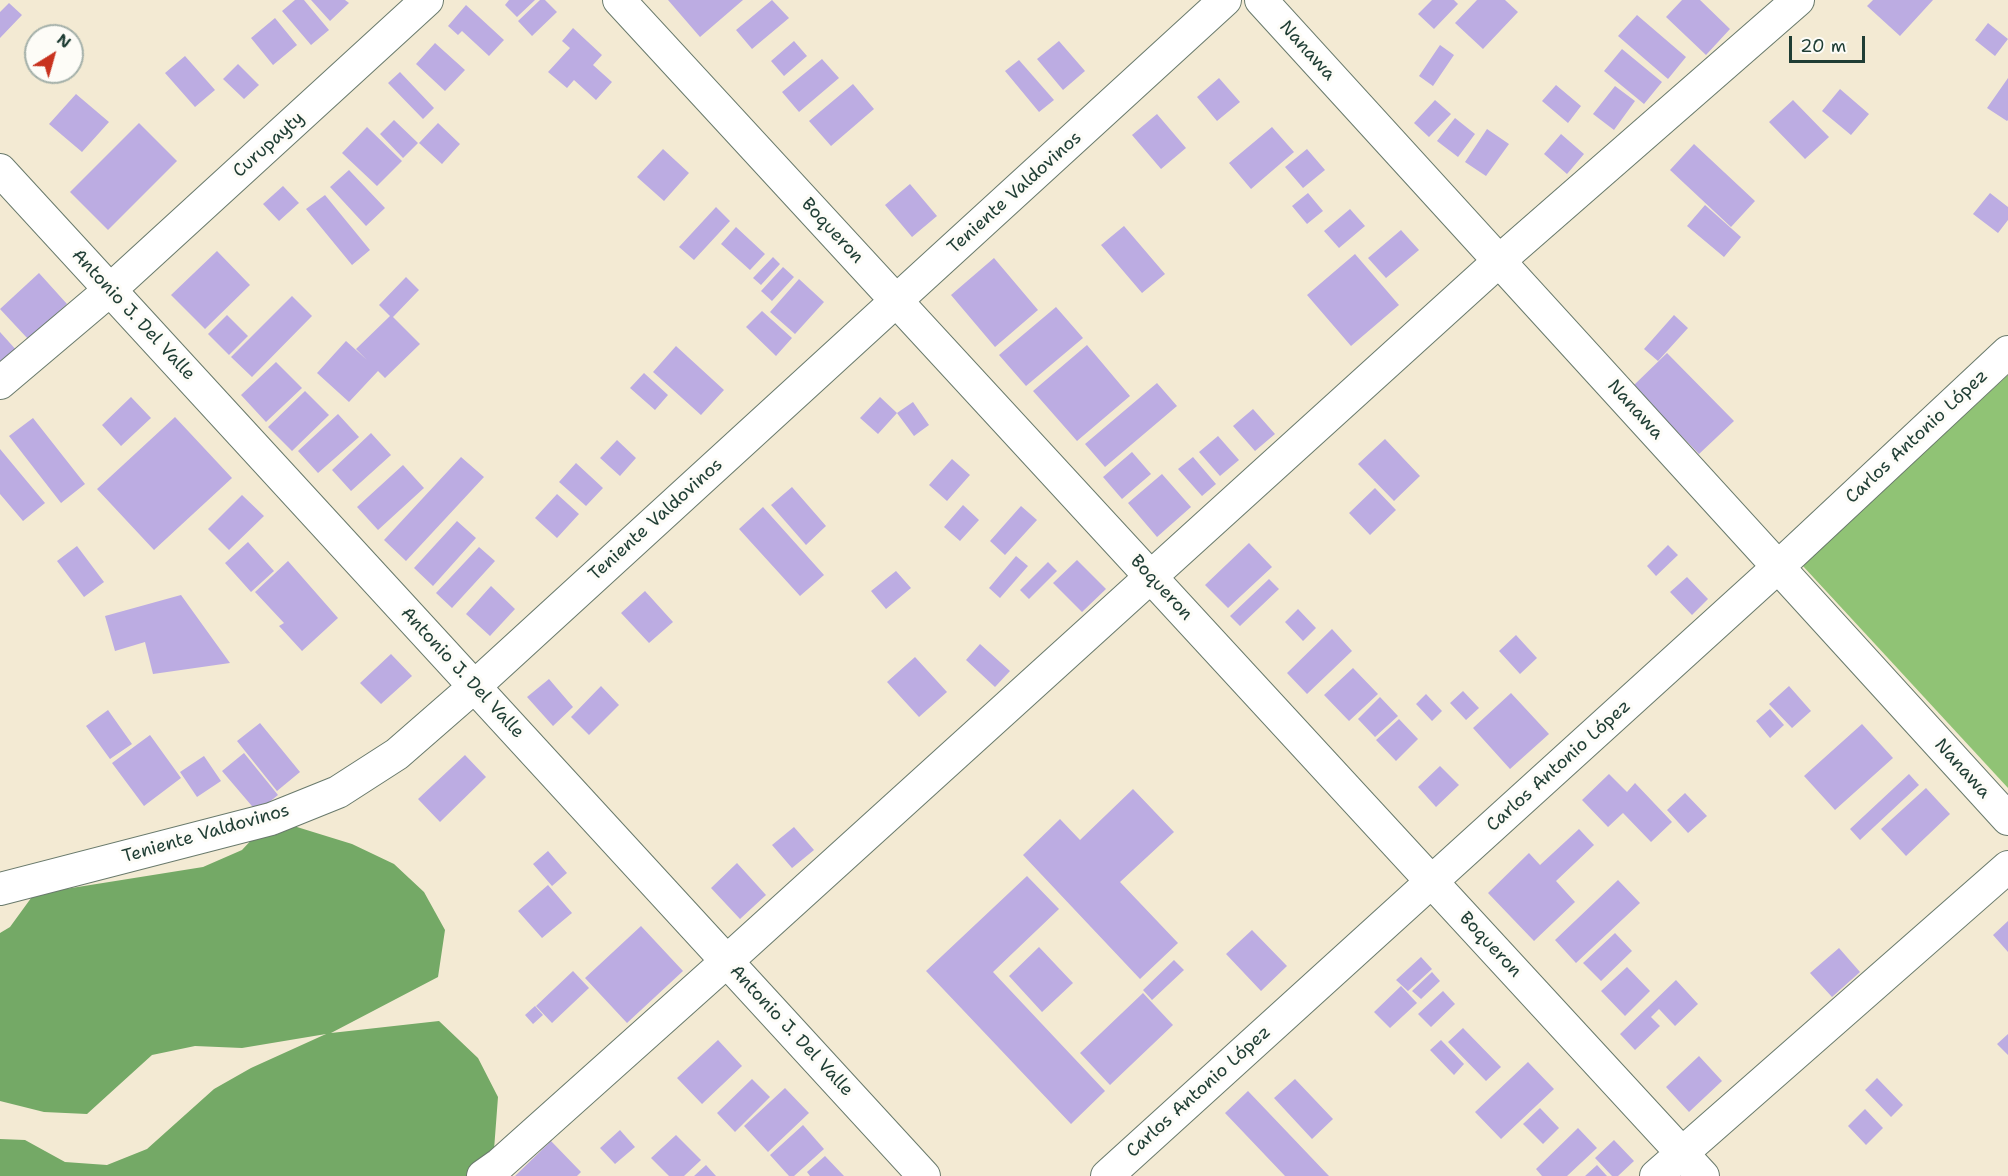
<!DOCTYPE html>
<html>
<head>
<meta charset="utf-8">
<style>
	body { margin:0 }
	#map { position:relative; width:2008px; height:1176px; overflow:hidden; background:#f3ead3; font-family:"Shantell Sans",sans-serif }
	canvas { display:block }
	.north { position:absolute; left:24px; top:24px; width:60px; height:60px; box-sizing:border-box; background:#fdfcf7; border:2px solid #a4b0a9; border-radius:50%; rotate:37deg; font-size:16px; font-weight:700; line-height:24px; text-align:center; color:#1f3d34 }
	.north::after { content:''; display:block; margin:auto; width:21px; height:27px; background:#c8321e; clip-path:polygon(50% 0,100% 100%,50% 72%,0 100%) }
	.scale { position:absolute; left:1789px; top:36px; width:76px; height:27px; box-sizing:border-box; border:3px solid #1f3d34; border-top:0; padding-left:8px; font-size:18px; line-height:21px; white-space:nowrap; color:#1f3d34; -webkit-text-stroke:4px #fdfcf7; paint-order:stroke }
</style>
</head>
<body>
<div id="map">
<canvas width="2008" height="1176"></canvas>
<div class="north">N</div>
<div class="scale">20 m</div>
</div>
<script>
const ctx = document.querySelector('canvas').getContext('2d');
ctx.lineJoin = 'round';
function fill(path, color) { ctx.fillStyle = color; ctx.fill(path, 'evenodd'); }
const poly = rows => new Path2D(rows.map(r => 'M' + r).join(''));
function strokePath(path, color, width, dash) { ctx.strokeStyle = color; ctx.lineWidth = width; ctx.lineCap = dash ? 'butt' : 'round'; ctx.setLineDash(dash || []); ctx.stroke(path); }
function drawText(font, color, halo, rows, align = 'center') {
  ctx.font = font + ' "Shantell Sans",sans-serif'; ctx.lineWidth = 6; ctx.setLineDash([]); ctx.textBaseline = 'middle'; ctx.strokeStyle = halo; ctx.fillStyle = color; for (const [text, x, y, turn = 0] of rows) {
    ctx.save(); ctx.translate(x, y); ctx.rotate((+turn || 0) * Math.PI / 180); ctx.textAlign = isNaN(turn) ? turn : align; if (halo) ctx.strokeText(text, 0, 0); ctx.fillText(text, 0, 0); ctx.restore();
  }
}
fill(poly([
	[2008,375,2008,788,1802,565]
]), '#90c375');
fill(poly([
	[271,819,352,844,394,864,424,892,445,930,438,977,331,1033,439,1021,478,1058,498,1097,492,1176,0,1176,0,1139,25,1140,65,1162,107,1165,147,1149,214,1089,251,1068,326,1034,242,1048,195,1046,152,1055,87,1114,44,1112,0,1101,0,933,10,927,34,894,203,867,242,850]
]), '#74a966');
fill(poly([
	[295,0,304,0,329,30,311,45,282,11],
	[311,0,345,0,349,3,330,21],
	[509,0,535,0,517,17,505,5],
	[540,0,545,0,557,12,532,36,518,21],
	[668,0,743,0,700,37],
	[772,0,789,18,752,49,736,30],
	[1432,0,1454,0,1458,4,1434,29,1418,14],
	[1477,0,1505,0,1518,12,1483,49,1455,23],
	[1682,0,1700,0,1730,29,1706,55,1666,17],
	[1873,0,1933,0,1900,36,1867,6],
	[9,3,22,15,0,38,0,12],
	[466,5,504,40,489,56,462,31,458,35,448,26],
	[1637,15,1686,57,1668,79,1618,36],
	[275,18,297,45,273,65,251,38],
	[1988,23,2008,39,1995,56,1975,40],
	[573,28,602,55,593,65,612,82,596,100,574,80,567,88,548,72,570,48,562,41],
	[794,41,807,56,784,76,771,61],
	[1059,41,1085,71,1063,90,1037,59],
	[435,43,465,70,445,91,416,64],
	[1440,45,1454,55,1433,86,1419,76],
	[1622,49,1662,82,1644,104,1604,71],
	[185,56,215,90,195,107,165,73],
	[822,59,839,78,799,112,782,92],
	[1019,60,1054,100,1039,112,1005,71],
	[238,64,259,85,244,99,223,79],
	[400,72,434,108,423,119,388,83],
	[1219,78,1240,102,1217,121,1197,97],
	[2008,78,2008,120,2007,121,1987,108],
	[853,84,874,109,831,146,809,121],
	[1556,85,1581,106,1568,123,1542,101],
	[1615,86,1635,101,1614,130,1593,114],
	[1840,89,1869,114,1851,135,1822,111],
	[76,94,109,122,82,152,49,124],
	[1435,100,1451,114,1429,137,1414,123],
	[1793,100,1829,137,1805,159,1769,122],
	[1157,114,1186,148,1161,169,1132,135],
	[1455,118,1475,134,1458,157,1437,141],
	[394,120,418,143,403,158,380,134],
	[139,123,177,161,108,230,70,192],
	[438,123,460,144,442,164,419,143],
	[367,127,402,161,377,186,342,153],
	[1272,127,1294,152,1251,189,1229,163],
	[1487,129,1509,144,1486,176,1465,162],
	[1561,134,1584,154,1567,174,1544,154],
	[1694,144,1755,201,1731,227,1670,170],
	[663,149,689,173,664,201,637,177],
	[1307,149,1325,170,1303,188,1285,167],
	[349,170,385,208,366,226,330,187],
	[910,184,937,216,912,237,885,205],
	[283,186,299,203,279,221,263,204],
	[1308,193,1323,211,1307,224,1292,206],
	[1990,193,2008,207,2008,220,1998,233,1973,214],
	[325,195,370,250,352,265,306,209],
	[1705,205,1741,237,1724,257,1687,226],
	[716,207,730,221,694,260,679,247],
	[1350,209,1365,226,1339,248,1324,231],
	[1124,226,1165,274,1142,293,1101,245],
	[736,227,765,254,750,270,721,244],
	[1401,230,1419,250,1386,278,1368,258],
	[217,251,250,285,205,329,171,295],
	[1355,254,1399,305,1351,346,1307,295],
	[773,257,780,264,761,285,753,278],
	[994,258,1038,310,995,347,951,295],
	[783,267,794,277,772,301,761,291],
	[39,273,67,304,28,339,0,309],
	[406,277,419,290,393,317,420,344,385,378,378,371,349,402,317,373,346,341,367,360,356,349,390,316,379,305],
	[799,279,824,302,795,334,770,312],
	[292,296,312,316,252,377,231,357],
	[1056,307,1083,338,1026,386,999,355],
	[762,311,792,338,776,356,746,327],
	[227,315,248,336,229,355,208,334],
	[1674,315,1688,328,1658,361,1644,349],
	[0,332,18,352,0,368],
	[1087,345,1130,396,1077,441,1033,391],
	[676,346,724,390,701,415,653,372],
	[1667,353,1734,421,1699,454,1633,386],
	[276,362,302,388,266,422,241,395],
	[644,373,668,395,655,410,630,388],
	[1157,383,1177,406,1105,467,1085,444],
	[305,391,329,415,292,451,268,427],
	[131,397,151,418,121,446,102,425],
	[880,397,897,413,878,434,860,418],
	[913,402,929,425,914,436,897,413],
	[1253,409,1275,434,1255,451,1233,426],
	[338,414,359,437,318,473,298,451],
	[175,417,232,478,154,550,97,489],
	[33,418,85,484,61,503,9,436],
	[371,433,391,455,351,491,332,470],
	[1218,436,1239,460,1220,476,1199,452],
	[1385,439,1420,476,1394,501,1358,464],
	[617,440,636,458,620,476,600,458],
	[0,449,45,503,23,521,0,494],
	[1132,452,1151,474,1122,499,1103,477],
	[461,457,484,477,406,561,384,540],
	[1193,457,1216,484,1202,496,1178,469],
	[952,459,970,475,947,501,929,485],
	[576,463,603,488,586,506,559,482],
	[403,465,424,488,378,530,357,507],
	[1162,474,1191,507,1157,537,1128,503],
	[792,487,826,526,806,545,771,505],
	[1375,488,1396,510,1370,535,1349,513],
	[557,494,579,514,557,538,535,518],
	[242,495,264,516,229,550,208,529],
	[963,505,979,520,960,541,944,527],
	[1021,506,1037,520,1005,555,990,541],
	[763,507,824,575,800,596,739,529],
	[457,521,476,538,433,586,414,568],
	[248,542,274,571,251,592,225,563],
	[1249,543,1272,567,1228,608,1205,585],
	[1668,545,1678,555,1656,576,1647,566],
	[77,546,104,582,84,597,57,561],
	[479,547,495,561,452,608,436,593],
	[1016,556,1028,566,1000,598,989,588],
	[1077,560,1106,589,1082,612,1053,583],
	[288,561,338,618,302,651,279,626,284,623,255,592],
	[1048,562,1057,571,1029,599,1020,590],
	[896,571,911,588,886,609,871,591],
	[1687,577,1708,599,1692,615,1670,592],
	[1269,579,1279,589,1240,626,1230,616],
	[491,586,515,609,490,636,466,614],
	[645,591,673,622,649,643,621,613],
	[181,595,230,663,153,674,145,642,115,651,105,616],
	[1298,609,1316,628,1303,641,1285,622],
	[1332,629,1352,651,1307,694,1287,673],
	[1516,635,1537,658,1520,674,1499,651],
	[980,644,1010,671,995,687,966,660],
	[391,654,412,676,381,704,360,683],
	[915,657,947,692,919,717,887,682],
	[1353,668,1378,694,1349,721,1324,695],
	[549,679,573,707,553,726,527,697],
	[601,686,619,705,589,735,571,717],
	[1789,686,1811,711,1792,728,1769,704],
	[1463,691,1479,708,1466,720,1450,703],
	[1511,693,1549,734,1510,769,1473,728],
	[1426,694,1442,711,1432,721,1416,704],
	[1380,697,1398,716,1375,737,1358,719],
	[1770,709,1784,725,1770,738,1756,721],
	[108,710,132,744,110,759,86,726],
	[1399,719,1418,739,1396,761,1376,740],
	[260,723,300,772,277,791,237,741],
	[1862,724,1893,758,1835,810,1804,776],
	[150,735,181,778,144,806,112,763],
	[244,753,278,795,257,812,222,771],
	[465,755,486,777,440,822,418,799],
	[204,756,221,781,197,797,180,772],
	[1440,766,1459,785,1436,807,1418,787],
	[1609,774,1627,792,1635,783,1672,822,1651,842,1623,813,1608,827,1582,800],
	[1909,774,1919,785,1860,840,1850,829],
	[1926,788,1950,814,1906,856,1881,829],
	[1133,789,1174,832,1120,882,1178,943,1140,979,1023,855,1060,819,1080,840],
	[1685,793,1707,816,1688,833,1667,810],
	[794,827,814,850,792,868,772,845],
	[1579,829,1594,845,1556,881,1575,902,1534,941,1488,893,1529,853,1540,865],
	[548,851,567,873,552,886,533,864],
	[737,863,766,895,740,919,711,888],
	[1027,876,1059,909,993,972,1105,1091,1071,1124,926,971],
	[1618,880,1640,903,1576,963,1555,940],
	[548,885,572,913,542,938,518,911],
	[2008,921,2008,952,1993,935],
	[641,926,683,971,627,1023,585,978],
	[1252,930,1287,966,1261,991,1226,954],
	[1615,933,1632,951,1601,981,1583,963],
	[1039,947,1073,983,1042,1012,1009,976],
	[1839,948,1860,972,1832,997,1810,973],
	[1421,957,1432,969,1408,991,1396,980],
	[1174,960,1184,970,1152,1000,1143,990],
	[1627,967,1650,991,1625,1016,1601,991],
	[573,971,589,988,552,1023,536,1006],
	[1432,972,1440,981,1421,999,1412,991],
	[1676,980,1698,1004,1675,1026,1659,1009,1651,1017,1660,1026,1635,1050,1620,1034],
	[1401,986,1417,1003,1390,1028,1374,1012],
	[1443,991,1455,1004,1431,1027,1418,1014],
	[1143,993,1173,1025,1110,1085,1080,1053],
	[535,1006,543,1015,533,1024,525,1015],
	[1463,1028,1501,1067,1486,1081,1448,1042],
	[2008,1034,2008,1055,1997,1044],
	[718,1040,742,1066,702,1104,677,1078],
	[1441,1040,1464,1064,1454,1075,1430,1050],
	[1699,1056,1722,1081,1689,1112,1666,1087],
	[1528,1062,1554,1089,1501,1139,1475,1112],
	[1877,1078,1903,1105,1891,1117,1865,1090],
	[752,1079,770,1097,735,1132,717,1113],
	[1295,1079,1333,1119,1312,1139,1274,1098],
	[785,1088,809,1113,768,1152,744,1126],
	[1248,1091,1329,1176,1285,1176,1225,1113],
	[1540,1108,1559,1128,1543,1144,1523,1124],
	[1865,1109,1883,1128,1866,1145,1848,1126],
	[803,1125,824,1149,794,1176,789,1176,770,1155],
	[1578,1128,1597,1148,1567,1176,1542,1176,1536,1169],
	[620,1130,635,1147,615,1164,600,1148],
	[676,1135,701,1160,684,1176,669,1176,651,1158],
	[1614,1140,1634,1161,1618,1176,1612,1176,1595,1158],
	[551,1141,581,1172,577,1176,515,1176],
	[825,1156,844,1176,810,1176,807,1172],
	[706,1165,716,1176,694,1176],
	[1597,1165,1607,1176,1585,1176]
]), '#bcace2');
const minor = poly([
	[619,0,1703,1176],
	[1261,0,2008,819],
	[0,170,924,1176],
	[0,383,110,290,427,0],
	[0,889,271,819,338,792,397,754,475,686,1225,0],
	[483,1176,500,1164,727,961,1499,261,1798,0],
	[1107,1176,1778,567,2008,352],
	[1656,1176,2008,867]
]);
strokePath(minor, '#697a6c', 34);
strokePath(minor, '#fff', 32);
drawText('18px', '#1f3d34', '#fdfcf7', [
	["Nanawa",1307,51,48],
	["Curupayty",269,145,-42],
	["Teniente Valdovinos",1015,193,-42],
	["Boqueron",832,231,47],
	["Antonio J. Del Valle",133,315,47],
	["Nanawa",1635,410,48],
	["Carlos Antonio López",1917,437,-43],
	["Teniente Valdovinos",656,520,-42],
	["Boqueron",1161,588,47],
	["Antonio J. Del Valle",462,673,47],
	["Carlos Antonio López",1559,766,-42],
	["Nanawa",1962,769,48],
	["Teniente Valdovinos",206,834,-16],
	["Boqueron",1490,945,47],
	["Antonio J. Del Valle",791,1031,47],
	["Carlos Antonio López",1199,1092,-42]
]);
</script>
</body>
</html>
